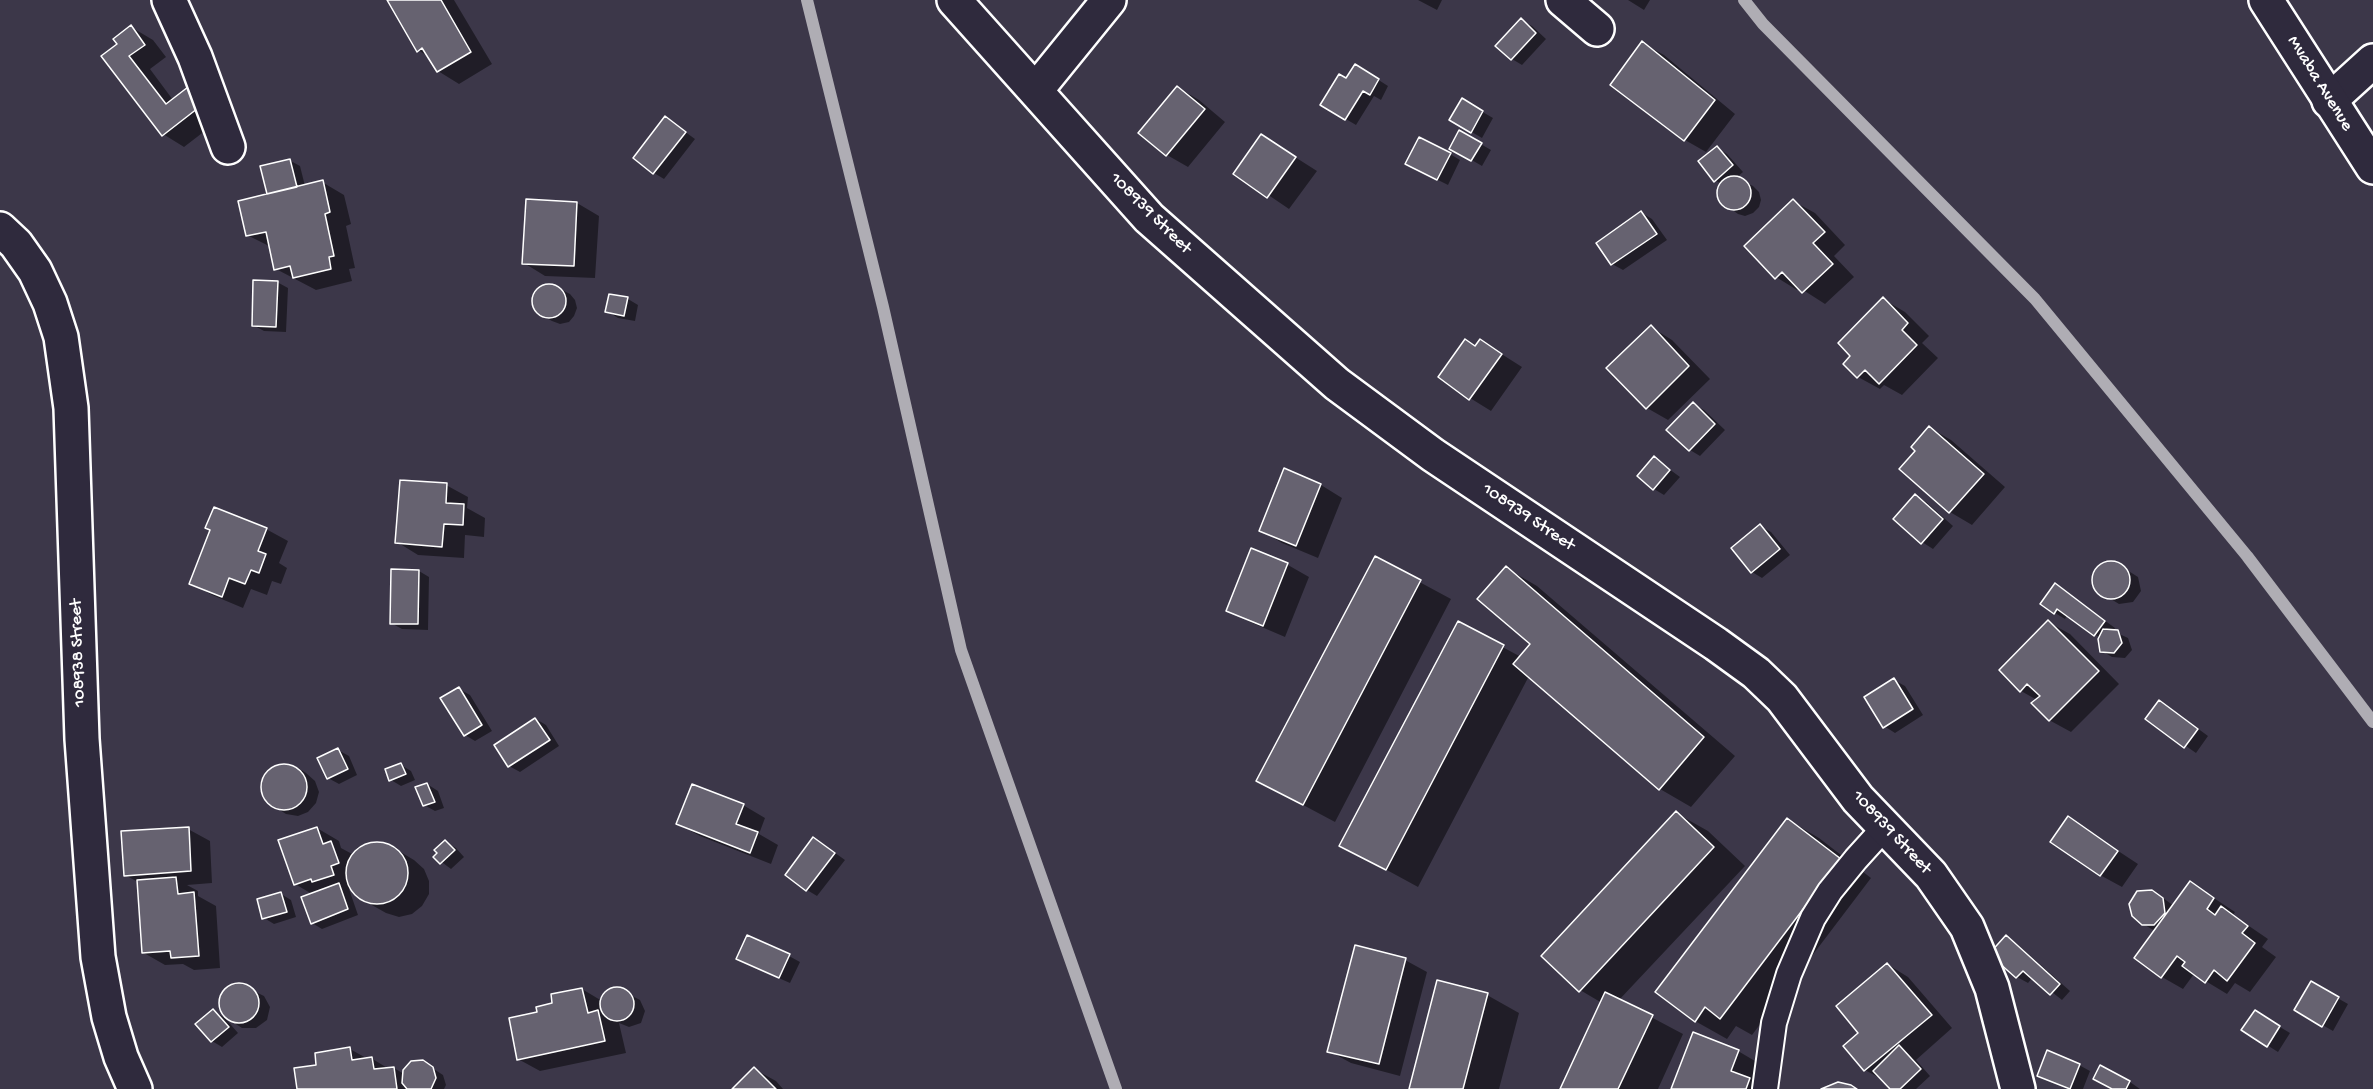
<!DOCTYPE html>
<html>
<head>
<meta charset="utf-8">
<style>
	body { margin:0 }
	canvas { display:block; background:#3c3749 }
</style>
</head>
<body>
<canvas width="2373" height="1089"></canvas>
<script>
const ctx = document.querySelector('canvas').getContext('2d');
ctx.lineJoin = 'round';
function fill(path, color) { ctx.fillStyle = color; ctx.fill(path, 'evenodd'); }
const poly = rows => new Path2D(rows.map(r => 'M' + r).join(''));
function strokePath(path, color, width, dash) { ctx.strokeStyle = color; ctx.lineWidth = width; ctx.lineCap = dash ? 'butt' : 'round'; ctx.setLineDash(dash || []); ctx.stroke(path); }
function drawText(font, color, halo, rows, align = 'center') {
  ctx.font = font + ' "Gochi Hand",sans-serif'; ctx.lineWidth = 4.5; ctx.setLineDash([]); ctx.textBaseline = 'middle'; ctx.strokeStyle = halo; ctx.fillStyle = color; for (const [text, x, y, turn = 0] of rows) {
    ctx.save(); ctx.translate(x, y); ctx.rotate((+turn || 0) * Math.PI / 180); ctx.textAlign = isNaN(turn) ? turn : align; if (halo) ctx.strokeText(text, 0, 0); ctx.fillText(text, 0, 0); ctx.restore();
  }
}
fill(poly([
	[389,0,454,0,492,64,459,84,438,71,429,57,418,50],
	[1418,0,1442,0,1437,10],
	[1628,0,1650,0,1644,10],
	[1521,20,1532,26,1546,39,1522,65,1512,59],
	[131,27,153,40,166,57,150,69,173,100,223,117,184,147,163,134,119,44],
	[1642,43,1664,55,1735,114,1706,152,1685,140],
	[1366,72,1388,86,1381,100,1374,96,1356,125,1322,105,1347,80],
	[1177,87,1199,100,1225,122,1188,167,1167,155],
	[1462,100,1493,118,1482,138,1451,120],
	[666,118,695,139,664,179,654,173],
	[1460,132,1491,150,1482,166,1451,148],
	[1262,136,1317,171,1289,209,1236,173],
	[1717,148,1727,154,1743,172,1736,178,1753,186,1759,192,1761,200,1759,207,1753,213,1745,216,1738,214,1720,201,1718,193,1721,184,1715,180],
	[1450,154,1460,160,1448,185,1418,170],
	[289,160,300,166,305,186,322,182,344,195,351,224,346,226,355,268,349,269,352,281,316,290,276,269,271,247,247,235],
	[527,201,577,203,599,216,595,278,545,276,524,263],
	[1793,201,1815,213,1845,245,1834,256,1854,277,1825,304,1800,288,1797,290,1776,277],
	[1642,213,1652,219,1667,240,1623,270,1612,264],
	[277,282,288,288,286,332,264,331,253,325],
	[550,284,570,294,575,300,577,308,574,316,569,322,560,324,552,321,541,315,535,308,533,300,535,292,542,286],
	[610,296,628,299,638,305,635,321,618,318,607,311],
	[1883,299,1905,312,1929,336,1922,343,1938,358,1902,395,1884,385,1880,389,1858,377,1845,364,1852,356],
	[1651,327,1672,340,1710,379,1668,420,1647,408],
	[1481,341,1522,367,1491,411,1470,398,1476,348],
	[1693,404,1704,410,1725,430,1700,456,1690,450],
	[1930,428,1951,440,2005,487,1972,525,1950,512,1901,469,1917,451],
	[1654,458,1680,477,1664,495,1654,489],
	[1285,470,1321,485,1342,498,1318,558,1282,543,1261,530],
	[446,485,468,497,467,508,485,518,484,537,465,535,464,558,418,555,397,542],
	[1915,496,1926,502,1953,526,1933,549,1922,542],
	[1760,526,1771,532,1790,555,1762,578,1752,572],
	[266,529,288,541,279,563,287,568,281,584,272,581,267,595,251,589,243,608,212,595,191,583],
	[1252,550,1288,565,1309,577,1285,637,1250,622,1228,610],
	[1375,558,1451,599,1335,822,1290,798],
	[2116,563,2138,577,2141,591,2133,602,2119,604,2096,590,2093,575,2102,564],
	[1506,568,1537,586,1735,756,1691,807,1660,789,1529,676,1418,887,1341,845,1458,623,1521,657,1532,644],
	[419,571,429,577,428,630,402,629,391,623],
	[2056,585,2115,628,2113,631,2128,638,2132,650,2125,658,2112,657,2102,651,2100,638,2067,615,2065,619,2055,613],
	[2048,622,2070,634,2119,684,2071,732,2049,720,2037,700,2021,691],
	[1894,680,1905,686,1923,715,1895,733,1884,726],
	[459,689,470,695,492,731,475,741,465,735],
	[2170,708,2208,736,2196,753,2147,719],
	[536,719,546,725,559,746,520,772,509,766],
	[338,750,349,756,357,775,339,784,328,778],
	[283,764,295,766,306,773,315,781,319,792,316,803,308,812,298,816,286,814,275,807,266,799,262,788,264,777,272,768],
	[401,765,411,771,415,780,401,786,391,780],
	[427,784,438,791,444,808,435,811,424,805],
	[743,805,765,818,759,834,778,845,771,864,700,836,678,824],
	[1676,813,1708,831,1745,866,1619,1000,1683,1034,1658,1089,1561,1089,1602,1003,1580,990],
	[2068,818,2138,864,2122,887,2100,875],
	[1788,820,1819,838,1871,878,1752,1035,1736,1026,1727,1039,1695,1021],
	[317,828,339,841,341,848,354,855,365,846,378,843,392,847,414,860,424,869,429,881,429,894,422,906,412,914,399,917,386,913,363,900,352,888,349,889,358,915,322,929,312,923,312,894,295,884],
	[188,829,210,841,212,883,187,885,198,891,198,896,216,906,220,968,194,970,183,964,165,965,144,953,138,882,125,875],
	[445,842,456,848,464,857,451,869,435,857],
	[824,845,845,860,817,896,807,890],
	[2191,883,2235,912,2233,915,2268,939,2262,947,2276,957,2250,992,2235,983,2227,994,2194,974,2183,989,2162,977,2155,931,2143,924,2163,898,2174,906],
	[281,894,291,900,296,917,274,924,264,918],
	[2006,937,2016,943,2070,991,2062,1000,2033,977,2028,983,2017,977],
	[789,956,800,962,790,983,749,965],
	[1405,960,1427,972,1400,1076,1351,1063,1329,1051],
	[1887,964,1908,977,1952,1028,1916,1060,1930,1076,1916,1089,1892,1089,1885,1081,1865,1070,1860,1033],
	[2311,983,2348,1004,2333,1031,2296,1010],
	[239,984,264,996,270,1007,267,1020,256,1028,242,1028,228,1019,222,1012,220,999,227,988],
	[617,988,640,1000,645,1011,641,1023,629,1027,619,1023,626,1053,540,1071,518,1059,538,1013,582,989,602,1001,605,994],
	[1487,995,1519,1013,1499,1089,1410,1089],
	[213,1011,225,1018,238,1033,222,1047,212,1041],
	[2265,1018,2290,1033,2278,1052,2243,1030],
	[350,1049,368,1059,371,1058,389,1069,394,1068,404,1074,423,1062,443,1075,446,1085,444,1089,298,1089,318,1066],
	[1738,1051,1777,1074,1772,1089,1673,1089],
	[2079,1065,2090,1071,2083,1089,2069,1089,2039,1075],
	[2101,1067,2130,1082,2140,1089,2114,1089],
	[754,1069,776,1081,783,1089,734,1089]
]), '#0007');
strokePath(poly([
	[807,0,883,307,961,650,1116,1089],
	[1744,0,1763,24,2035,299,2247,556,2373,722]
]), '#afadb4', 12);
const building = poly([
	[387,0,441,0,471,52,437,72,422,48,417,52,387,0],
	[1521,18,1536,33,1511,60,1495,46,1521,18],
	[131,25,145,45,129,56,166,104,188,87,202,105,162,136,101,56,117,44,113,39,131,25],
	[1642,41,1715,100,1684,141,1610,85,1642,41],
	[1355,64,1379,79,1370,95,1363,91,1345,120,1320,105,1339,74,1346,78,1355,64],
	[1177,86,1205,109,1166,156,1138,133,1177,86],
	[1462,98,1483,111,1471,133,1449,120,1462,98],
	[665,116,686,132,653,174,633,158,665,116],
	[1459,130,1482,143,1471,161,1449,149,1459,130],
	[1261,134,1296,157,1267,198,1233,174,1261,134],
	[1419,137,1451,153,1437,180,1405,164,1419,137],
	[1717,146,1733,165,1714,182,1698,161,1717,146],
	[290,159,297,187,267,194,260,166,290,159],
	'1717 193a17 17 0 1 1 34 0a17 17 0 1 1-34 0Z',
	[323,180,330,212,325,214,334,256,329,257,331,269,293,278,290,266,274,270,266,232,246,236,238,201,323,180],
	[526,199,577,202,574,266,522,264,526,199],
	[1793,199,1825,232,1813,243,1833,264,1802,293,1782,272,1775,279,1744,246,1793,199],
	[1641,211,1657,234,1611,265,1596,243,1641,211],
	[253,280,278,281,276,327,252,326,253,280],
	'532 301a17 17 0 1 1 34 0a17 17 0 1 1-34 0Z',
	[609,294,628,297,624,316,605,312,609,294],
	[1883,297,1908,323,1902,330,1917,345,1879,384,1865,370,1857,378,1843,364,1850,356,1838,343,1883,297],
	[1651,325,1689,366,1646,409,1606,368,1651,325],
	[1465,339,1475,346,1480,339,1502,354,1469,400,1438,377,1465,339],
	[1693,402,1715,424,1689,451,1666,430,1693,402],
	[1929,426,1984,474,1949,513,1899,469,1915,451,1911,447,1929,426],
	[1654,456,1670,470,1653,490,1637,476,1654,456],
	[1284,468,1321,484,1296,546,1259,531,1284,468],
	[400,480,447,483,446,503,464,504,463,525,444,524,442,547,395,543,400,480],
	[1915,494,1943,519,1921,544,1893,519,1915,494],
	[214,507,267,528,258,551,266,554,259,573,251,570,245,584,229,578,222,597,189,584,210,530,205,528,214,507],
	[1760,524,1780,549,1751,573,1731,548,1760,524],
	[1251,548,1288,563,1263,626,1226,611,1251,548],
	[1375,556,1421,580,1303,805,1256,781,1375,556],
	'2092 580a19 19 0 1 1 38 0a19 19 0 1 1-38 0Z',
	[1506,566,1704,737,1659,790,1513,664,1530,644,1477,599,1506,566],
	[391,569,419,570,418,624,390,624,391,569],
	[2055,583,2105,621,2094,636,2057,609,2054,614,2040,604,2055,583],
	[2048,620,2099,671,2049,721,2031,703,2040,696,2027,684,2020,692,1999,670,2048,620],
	[1458,621,1504,645,1386,870,1339,846,1458,621],
	[2103,629,2118,630,2122,643,2114,653,2100,652,2098,639,2103,629],
	[1894,678,1913,709,1883,728,1864,697,1894,678],
	[459,687,482,725,464,736,440,698,459,687],
	[2159,700,2198,729,2184,748,2145,719,2159,700],
	[535,718,550,740,508,767,494,745,535,718],
	[338,748,348,769,327,779,317,758,338,748],
	[401,763,406,774,389,781,385,769,401,763],
	'261 787a23 23 0 1 1 46 0a23 23 0 1 1-46 0Z',
	[427,783,435,802,423,806,415,787,427,783],
	[692,784,744,804,736,824,758,832,750,853,676,824,692,784],
	[1676,811,1714,847,1579,992,1541,956,1676,811],
	[2068,816,2118,851,2100,876,2050,842,2068,816],
	[1787,818,1841,859,1720,1019,1705,1007,1695,1022,1655,992,1787,818],
	[189,827,191,871,124,876,121,831,189,827],
	[317,827,323,844,331,841,339,863,331,866,334,875,312,882,311,879,294,885,278,840,317,827],
	[813,837,835,853,806,891,785,875,813,837],
	[445,840,455,850,440,864,433,857,437,853,434,850,445,840],
	'346 873a31 31 0 1 1 62 0a31 31 0 1 1-62 0Z',
	[176,877,178,894,194,892,199,956,171,958,170,951,142,953,137,880,176,877],
	[2190,881,2214,898,2207,909,2215,915,2221,906,2248,926,2242,933,2255,943,2227,981,2214,970,2205,983,2182,966,2185,962,2177,956,2161,978,2134,958,2190,881],
	[339,883,348,909,311,924,301,897,339,883],
	[2152,890,2163,898,2165,913,2154,925,2142,925,2132,916,2129,904,2137,891,2152,890],
	[281,892,287,912,262,919,257,899,281,892],
	[747,935,790,954,779,978,736,959,747,935],
	[2006,935,2060,984,2050,995,2023,971,2016,978,1989,954,2006,935],
	[1355,945,1406,958,1379,1064,1327,1052,1355,945],
	[1887,963,1932,1015,1864,1071,1843,1046,1858,1033,1836,1006,1887,963],
	[1437,980,1488,993,1463,1089,1409,1089,1437,980],
	[2311,981,2339,997,2322,1027,2294,1010,2311,981],
	'219 1003a20 20 0 1 1 40 0a20 20 0 1 1-40 0Z',
	'600 1004a17 17 0 1 1 34 0a17 17 0 1 1-34 0Z',
	[582,988,588,1013,598,1010,605,1041,517,1060,509,1018,537,1012,536,1007,552,1003,551,994,582,988],
	[1605,992,1653,1015,1618,1089,1560,1089,1605,992],
	[213,1009,229,1027,211,1042,195,1024,213,1009],
	[2255,1010,2280,1026,2267,1047,2241,1030,2255,1010],
	[1693,1032,1739,1050,1731,1071,1750,1078,1746,1089,1671,1089,1693,1032],
	[1899,1045,1921,1069,1900,1089,1890,1089,1873,1071,1899,1045],
	[350,1047,352,1060,372,1057,374,1069,394,1067,397,1089,297,1089,294,1068,316,1065,315,1053,350,1047],
	[2047,1050,2080,1064,2070,1089,2037,1076,2047,1050],
	[423,1060,433,1067,436,1078,431,1089,407,1089,402,1083,403,1070,411,1061,423,1060],
	[2100,1065,2130,1081,2126,1089,2112,1089,2093,1079,2100,1065],
	[754,1067,776,1089,732,1089,754,1067],
	[1838,1082,1851,1085,1857,1089,1821,1089,1838,1082]
]);
fill(building, '#666270');
strokePath(building, '#fff', 1.5);
const service = poly([
	[1765,1089,1774,1023,1789,974,1813,918,1830,891,1856,859,1885,827]
]);
const minor = poly([
	[169,0,195,57,228,147],
	[954,0,1149,218,1337,384,1433,455,1716,644,1756,673,1782,698,1858,799,1931,875,1967,927,1992,988,2018,1089],
	[1563,0,1597,29],
	[1036,90,1109,0],
	[2329,101,2373,61],
	[0,229,16,244,35,271,50,303,61,337,71,408,82,739,98,957,109,1017,121,1057,135,1089]
]);
const tertiary = poly([
	[2266,0,2373,167]
]);
strokePath(service, '#fff', 28);
strokePath(minor, '#fff', 38);
strokePath(tertiary, '#fff', 38);
strokePath(service, '#2f2a3d', 24);
strokePath(minor, '#2f2a3d', 33);
strokePath(tertiary, '#2f2a3d', 33);
drawText('18px', '#fff', '#2f2a3d', [
	["Mvaba Avenue",2319,84,58],
	["108939 Street",1150,214,45],
	["108939 Street",1528,518,34],
	["108938 Street",79,653,-92],
	["108939 Street",1891,833,47]
]);
</script>
</body>
</html>
